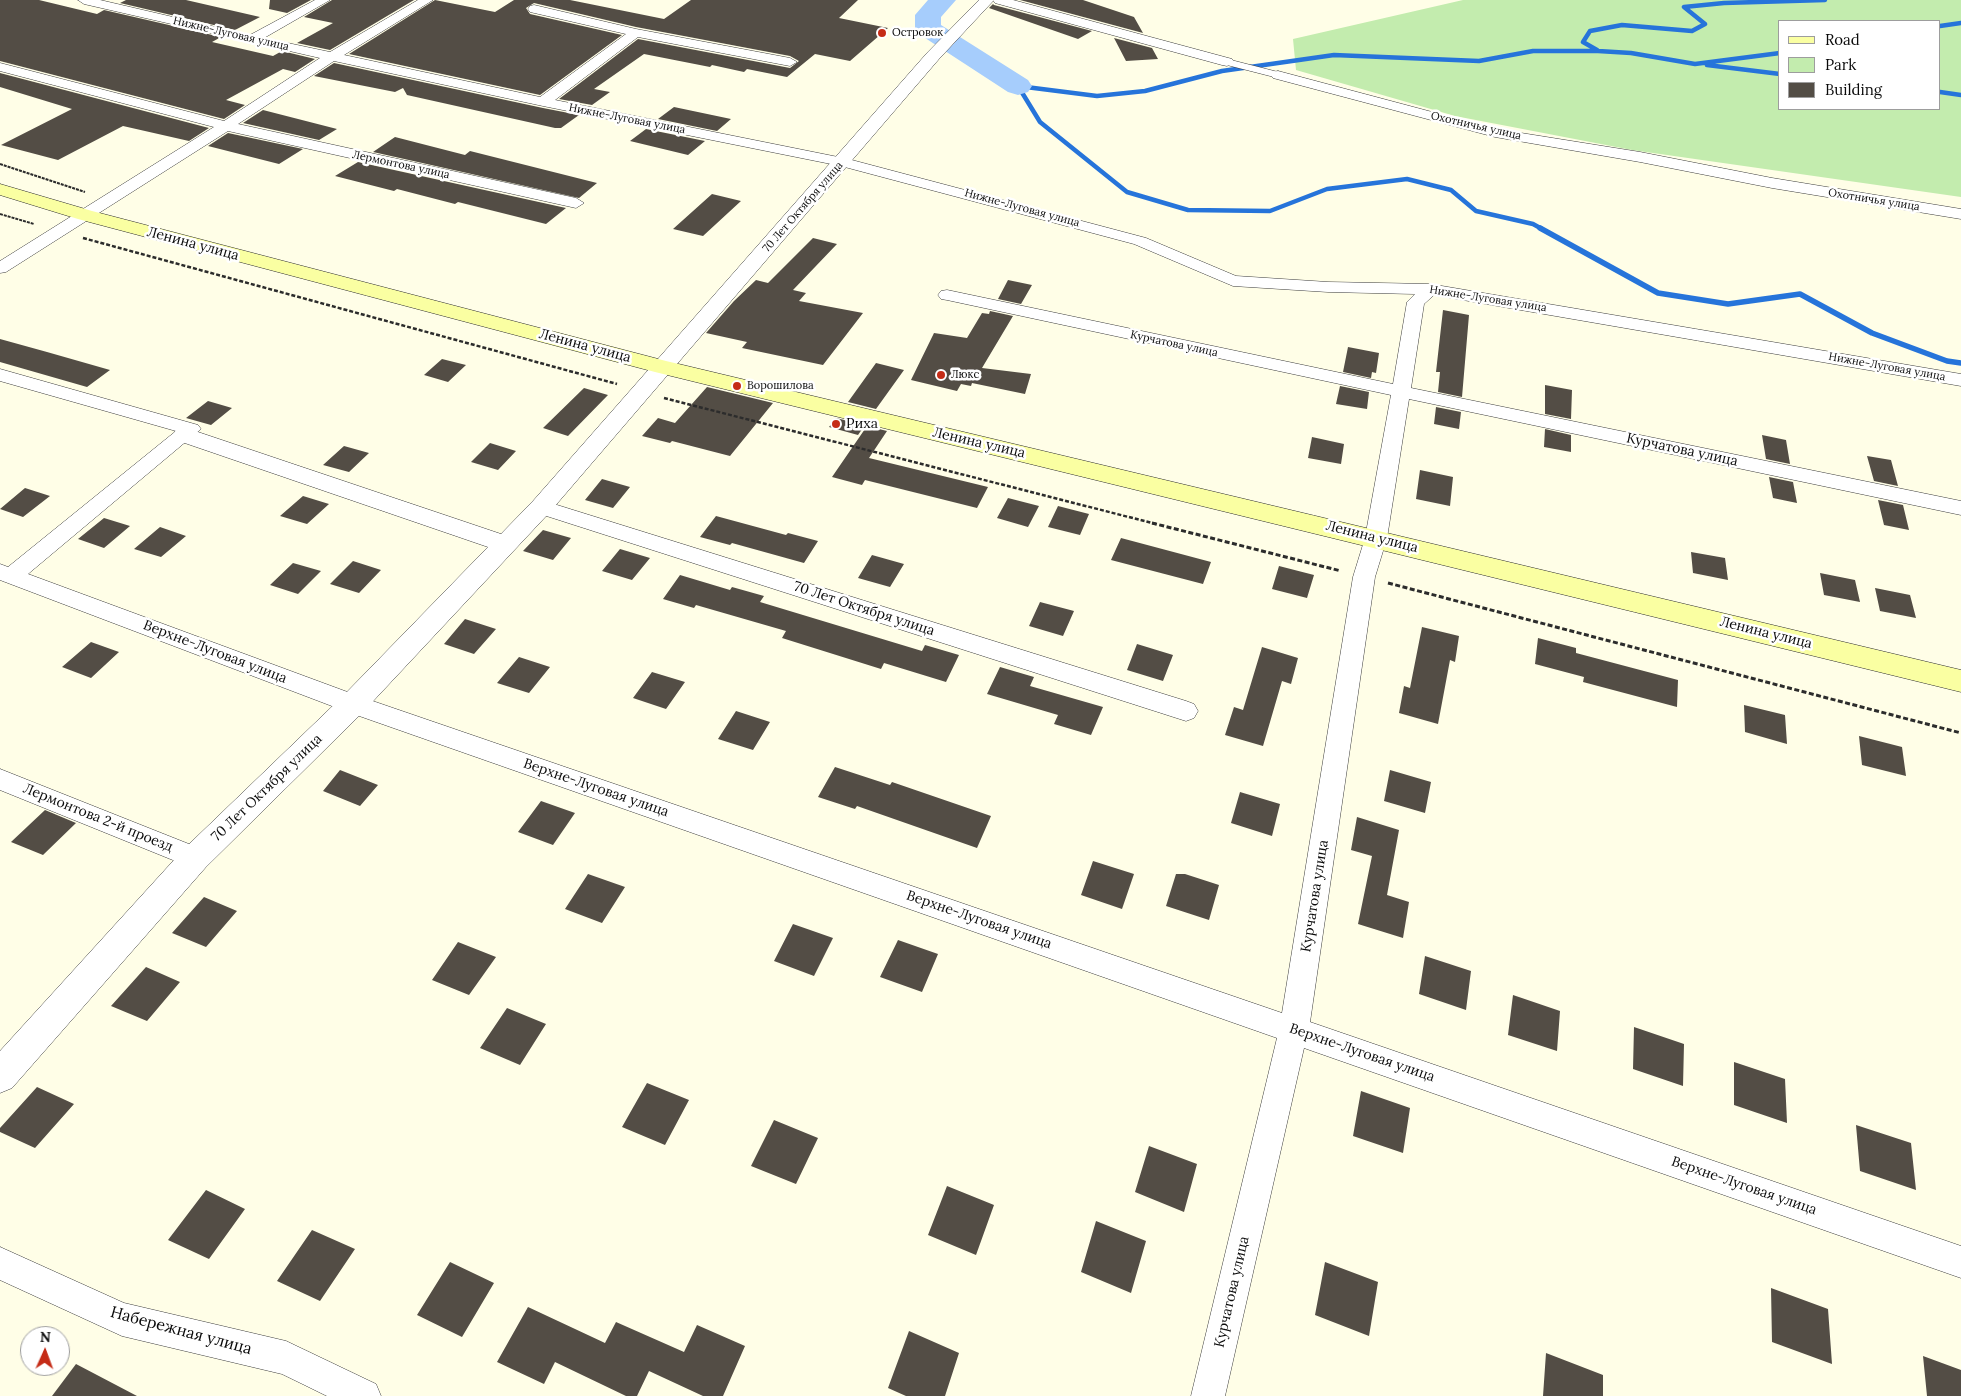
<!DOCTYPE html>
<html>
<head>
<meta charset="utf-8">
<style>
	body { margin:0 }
	#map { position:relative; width:1961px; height:1396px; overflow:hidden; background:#fffee7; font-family:Lora,serif }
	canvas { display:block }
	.legend { position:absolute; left:1778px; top:20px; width:162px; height:90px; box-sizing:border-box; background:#fff; border:1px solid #9d9d9d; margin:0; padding:6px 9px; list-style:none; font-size:15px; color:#0a0a0a }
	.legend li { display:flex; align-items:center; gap:10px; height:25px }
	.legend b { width:25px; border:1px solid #9d9d9d }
	.north { position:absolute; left:20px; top:1326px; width:50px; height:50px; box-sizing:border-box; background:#fff; border:1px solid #9d9d9d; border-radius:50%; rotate:2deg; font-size:14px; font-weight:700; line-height:20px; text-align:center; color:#0a0a0a }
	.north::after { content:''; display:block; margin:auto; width:18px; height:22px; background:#c52c17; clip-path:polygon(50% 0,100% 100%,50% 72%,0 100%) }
</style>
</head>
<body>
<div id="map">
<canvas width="1961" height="1396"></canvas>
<ul class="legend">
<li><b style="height:6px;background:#faffa2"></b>Road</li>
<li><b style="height:14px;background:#c3ecae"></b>Park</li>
<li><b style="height:14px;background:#534d45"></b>Building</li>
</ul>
<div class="north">N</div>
</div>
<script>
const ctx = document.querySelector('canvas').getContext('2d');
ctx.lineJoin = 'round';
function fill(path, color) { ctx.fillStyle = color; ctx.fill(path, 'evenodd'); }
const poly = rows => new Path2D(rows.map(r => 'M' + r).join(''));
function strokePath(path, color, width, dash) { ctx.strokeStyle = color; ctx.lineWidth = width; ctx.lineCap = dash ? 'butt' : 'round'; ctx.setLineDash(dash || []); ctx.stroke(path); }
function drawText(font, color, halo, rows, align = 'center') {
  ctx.font = font + ' Lora,serif'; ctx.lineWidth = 5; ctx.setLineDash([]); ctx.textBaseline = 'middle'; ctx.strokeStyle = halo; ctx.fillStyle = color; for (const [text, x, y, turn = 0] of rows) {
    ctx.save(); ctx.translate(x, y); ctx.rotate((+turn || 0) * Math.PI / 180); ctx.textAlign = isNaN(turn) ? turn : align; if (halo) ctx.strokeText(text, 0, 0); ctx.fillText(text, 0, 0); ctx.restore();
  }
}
fill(poly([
	[1463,0,1961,0,1961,197,1632,150,1455,116,1296,70,1293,39],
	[1780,21,1940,21,1940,109,1780,109]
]), '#c3ecae');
strokePath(poly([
	[1940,26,1961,23],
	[1597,50,1583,42,1590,31,1622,25,1692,31,1705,24,1684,7,1724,3,1825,0],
	[1707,65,1780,74],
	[1018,86,1040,122,1127,192,1188,210,1270,211,1327,189,1407,179,1451,190,1476,211,1533,224,1542,229],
	[1018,86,1097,96,1145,91,1222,71,1334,55,1479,61,1533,51,1598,51,1631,53,1695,64,1780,53],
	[1940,92,1961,95]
]), '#2674da', 4.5);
strokePath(poly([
	[1540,228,1658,293,1728,304,1800,294,1872,333,1947,361,1961,363]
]), '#2674da', 5.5);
fill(poly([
	[928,0,956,0,941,17,941,25,1028,80,1032,86,1028,92,1018,95,1008,92,919,34,915,28,915,15,928,0]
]), '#a6cdfc');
fill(poly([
	[0,0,39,0,97,14,104,10,221,37,212,42,273,56,282,51,315,59,295,72,283,69,226,100,245,105,224,119,0,61],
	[126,0,186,0,260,17,235,30,120,3],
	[270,0,311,0,287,13,269,9],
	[332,0,414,0,330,50,297,43,333,23,304,17],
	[435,0,495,12,514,0,570,0,664,19,691,0,858,0,839,18,888,28,850,61,815,54,787,77,747,69,744,72,712,65,710,67,644,54,594,89,610,92,592,105,559,99,638,39,790,68,799,61,790,56,636,27,534,3,526,8,530,14,622,35,540,95,349,54],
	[1020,0,1083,0,1134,17,1143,33],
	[993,4,994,5,1092,31,1078,39,989,8],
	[1114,38,1152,48,1158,59,1126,61],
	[334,63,543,108,579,115,561,128,555,128,407,95,403,88,395,92,314,76],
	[0,73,209,128,189,141,123,126,58,160,1,145,72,109,0,87],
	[674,107,731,119,717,131,658,119],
	[263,110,337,129,319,140,243,123],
	[646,129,705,141,688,155,630,141],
	[228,133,303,149,279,164,208,146],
	[395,137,465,155,470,151,597,183,579,198,373,152],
	[358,162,566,208,546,224,458,202,455,204,397,189,394,191,335,176],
	[712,194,741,201,703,236,673,229],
	[813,238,837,244,793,290,806,293,799,301,863,313,823,365,742,348,747,342,706,333,734,301,756,280,768,283],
	[1008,280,1032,285,1021,304,998,299],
	[1443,310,1469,315,1462,397,1438,392,1440,372,1436,372],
	[990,311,1013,316,982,368,1031,374,1025,394,972,383,971,386,961,384,957,391,911,380,934,333,967,338,982,313,989,314],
	[0,339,47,352,110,370,87,387,0,362],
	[1348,347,1379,353,1376,373,1372,372,1371,378,1343,372],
	[442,359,466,365,448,382,424,375],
	[876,363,904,370,876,409,848,402],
	[1545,385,1572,390,1571,419,1545,414],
	[1340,386,1369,392,1367,409,1336,404],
	[707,387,773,403,730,456,672,441,670,443,642,436,658,418,675,423],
	[584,388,608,395,568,436,543,428],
	[208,401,232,408,211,425,186,418],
	[1436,407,1461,412,1459,429,1434,424],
	[836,418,865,425,858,435,829,427],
	[867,426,887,431,869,458,988,487,977,508,865,480,862,485,832,477],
	[1545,429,1571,435,1571,452,1544,447],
	[1762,435,1786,440,1790,464,1766,459],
	[1312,437,1344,444,1341,464,1308,458],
	[490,443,516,451,498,470,471,462],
	[344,446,369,453,349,472,323,465],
	[1867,456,1891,460,1898,486,1874,481],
	[1420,470,1453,477,1450,506,1416,499],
	[1769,477,1793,482,1797,503,1773,498],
	[602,479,630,487,613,508,585,500],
	[25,488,50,496,23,517,0,509],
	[303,496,329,504,307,524,280,516],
	[1008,498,1039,506,1028,527,997,518],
	[1878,500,1903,505,1909,530,1884,525],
	[1058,506,1089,514,1080,535,1048,527],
	[716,516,786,535,788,533,818,541,804,563,732,543,730,545,700,537],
	[104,518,130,526,104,548,78,539],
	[160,527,186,536,161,557,134,549],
	[543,530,571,538,553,560,523,551],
	[1121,538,1211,562,1203,584,1111,560],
	[620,549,650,558,632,580,602,571],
	[1691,552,1725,558,1728,580,1693,573],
	[872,555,904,564,890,587,858,578],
	[353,561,381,570,359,593,330,584],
	[293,563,321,571,298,594,270,585],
	[1279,566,1314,575,1307,598,1272,589],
	[1820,573,1855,580,1860,602,1824,595],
	[680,575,730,590,732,587,764,596,760,602,922,651,925,645,959,655,946,682,884,663,881,669,782,638,786,631,696,605,694,608,663,599],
	[1875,588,1910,595,1916,618,1880,611],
	[1040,602,1074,611,1063,636,1029,626],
	[465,619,496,629,474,654,444,644],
	[1422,627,1459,636,1455,662,1450,660,1438,724,1399,713,1404,686,1410,688],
	[1538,638,1576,648,1576,653,1678,680,1677,707,1583,682,1584,677,1535,664],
	[91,642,119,652,91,678,62,667],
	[1137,644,1173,655,1163,681,1127,670],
	[1262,647,1298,658,1291,684,1282,681,1263,746,1225,735,1234,707,1243,710],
	[519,657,550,667,529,693,497,683],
	[1000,667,1034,677,1030,686,1103,707,1091,735,1054,724,1058,715,987,694],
	[652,672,685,682,666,709,633,698],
	[1744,705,1785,715,1787,744,1745,732],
	[736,711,770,722,753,750,718,739],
	[1859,736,1902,747,1906,776,1862,765],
	[835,767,890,785,892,782,991,816,977,848,857,806,855,809,818,797],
	[340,770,378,785,360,806,323,791],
	[1390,770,1431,782,1425,813,1384,801],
	[1240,792,1280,804,1272,836,1231,823],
	[541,801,575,813,553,845,518,832],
	[45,810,76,823,43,855,11,842],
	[1357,817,1399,830,1387,895,1409,902,1403,938,1358,924,1372,856,1351,850],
	[1093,861,1134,874,1122,909,1081,895],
	[588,874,625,887,602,923,565,909],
	[1176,874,1185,874,1219,885,1209,920,1166,906],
	[204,897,237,911,206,947,172,933],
	[793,924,833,938,814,976,774,961],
	[898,940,938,954,922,992,880,977],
	[458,942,496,957,469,995,432,980],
	[1425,956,1471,971,1466,1010,1419,994],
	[146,967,180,982,147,1021,111,1006],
	[1513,995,1560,1011,1557,1051,1508,1035],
	[507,1008,546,1024,520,1065,480,1048],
	[1634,1027,1684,1044,1683,1086,1633,1069],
	[1734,1062,1785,1079,1787,1123,1734,1105],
	[647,1083,689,1100,665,1145,622,1127],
	[37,1087,74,1104,35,1148,0,1132,0,1128],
	[1361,1091,1410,1108,1403,1153,1353,1136],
	[774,1120,818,1138,796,1184,751,1166],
	[1856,1125,1911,1143,1916,1190,1860,1171],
	[1149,1146,1197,1164,1184,1212,1135,1192],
	[947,1186,994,1205,976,1255,928,1235],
	[206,1190,245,1209,209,1259,168,1240],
	[1096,1221,1146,1241,1131,1293,1081,1272],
	[312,1230,355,1249,320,1301,277,1281],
	[450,1262,494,1283,462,1337,417,1315],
	[1325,1262,1378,1282,1369,1336,1315,1315],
	[1771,1288,1828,1309,1832,1364,1772,1342],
	[528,1307,605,1343,616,1322,684,1352,697,1325,745,1346,723,1396,703,1396,649,1371,637,1396,626,1396,555,1362,544,1384,497,1362],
	[909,1331,959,1353,945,1396,906,1396,888,1388],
	[1546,1353,1603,1375,1603,1396,1543,1396],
	[1923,1356,1961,1370,1961,1396,1927,1396],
	[76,1364,137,1396,52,1396]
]), '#534d45');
const pedestrian = poly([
	[1227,59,1282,73,1283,75,1278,78,1223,64,1222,62,1227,59]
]);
const minor = poly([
	[78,0,100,0,250,35,315,0,330,0,264,38,330,52,418,0,433,0,344,55,540,97,626,34,530,12,528,9,530,6,534,5,636,29,790,58,797,62,790,66,638,37,555,100,848,159,1146,238,1236,276,1328,282,1430,284,1961,374,1961,386,1434,295,1424,304,1411,388,1961,501,1961,515,1409,399,1387,538,1375,577,1310,1022,1961,1246,1961,1278,1304,1048,1225,1396,1191,1396,1277,1038,345,711,0,580,0,564,8,567,176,431,0,381,0,369,198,425,201,429,28,574,361,697,1282,1013,1353,577,1365,538,1391,395,947,300,941,299,938,295,941,291,947,290,1393,384,1407,302,1415,294,1328,292,1233,286,1134,244,841,166,543,106,334,61,238,124,576,198,584,203,576,208,228,131,6,272,0,273,0,261,214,127,0,71,0,63,224,121,320,58,84,4,78,0],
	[993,0,1013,0,1232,59,1234,62,1227,66,1222,65,995,3,993,0],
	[1278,71,1496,129,1640,152,1772,178,1961,209,1961,219,1772,188,1640,162,1495,137,1273,78,1271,75,1273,72,1278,71],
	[541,500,1186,701,1194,704,1198,711,1194,718,1186,721,534,512,531,507,534,502,541,500],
	[0,769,204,850,208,858,204,866,195,869,0,790,0,769],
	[0,1247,124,1303,286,1341,376,1384,381,1396,327,1396,282,1374,122,1336,0,1280,0,1247]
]);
const tertiary = poly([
	[979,0,994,0,939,59,549,513,363,712,206,867,12,1088,0,1093,0,1051,184,849,343,696,488,547,176,440,173,435,176,430,184,428,192,430,501,534,533,501,927,53,979,0]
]);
const secondary = poly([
	[0,184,92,211,666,361,1961,670,1961,692,655,372,78,219,0,195,0,184]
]);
strokePath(pedestrian, '#3d3d3d', 1);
strokePath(minor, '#3d3d3d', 1);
strokePath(tertiary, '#3d3d3d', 1);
strokePath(secondary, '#2c2c2c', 1);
strokePath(poly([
	[0,164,85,192],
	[0,214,34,224]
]), '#2c2c2c', 2, [3, 1]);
strokePath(poly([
	[83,238,617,384],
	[664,398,1156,524]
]), '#2c2c2c', 2.5, [4, 2]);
strokePath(poly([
	[1152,523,1341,571],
	[1388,583,1961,733]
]), '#2c2c2c', 3, [5, 2.5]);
fill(pedestrian, '#fff');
fill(minor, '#fff');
fill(tertiary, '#fff');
fill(secondary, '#faffa2');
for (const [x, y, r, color] of [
	[882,33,5,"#c52c17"],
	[941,375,5,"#c52c17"],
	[737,386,5,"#c52c17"],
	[836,424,5,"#c52c17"]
]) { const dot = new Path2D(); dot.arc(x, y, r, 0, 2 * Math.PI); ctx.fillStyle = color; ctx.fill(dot); strokePath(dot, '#fff', 2); }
drawText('11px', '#0a0a0a', '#fff', [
	["Островок",892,33],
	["Люкс",951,375],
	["Ворошилова",747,386]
], 'left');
drawText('11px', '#0a0a0a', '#fff', [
	["Нижне-Луговая улица",231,34,13],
	["Нижне-Луговая улица",627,119,11],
	["Охотничья улица",1476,126,13],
	["Лермонтова улица",401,165,12],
	["Охотничья улица",1874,200,9],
	["70 Лет Октября улица",803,207,-49],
	["Нижне-Луговая улица",1022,208,15],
	["Нижне-Луговая улица",1488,299,9],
	["Курчатова улица",1174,344,12],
	["Нижне-Луговая улица",1887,367,10]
]);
drawText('14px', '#0a0a0a', '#fff', [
	["Ленина улица",193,244,15],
	["Ленина улица",585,346,15],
	["Ленина улица",979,443,13],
	["Курчатова улица",1682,450,12],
	["Ленина улица",1372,537,14],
	["70 Лет Октября улица",864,609,18],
	["Ленина улица",1766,633,14],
	["Верхне-Луговая улица",215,652,21],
	["70 Лет Октября улица",267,788,-44],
	["Верхне-Луговая улица",596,788,19],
	["Лермонтова 2-й проезд",98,818,22],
	["Курчатова улица",1315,896,-81],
	["Верхне-Луговая улица",979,920,19],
	["Верхне-Луговая улица",1362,1053,19],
	["Верхне-Луговая улица",1744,1186,19],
	["Курчатова улица",1232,1292,-77]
]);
drawText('14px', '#0a0a0a', '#fff', [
	["Риха",846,424]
], 'left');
drawText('16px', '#0a0a0a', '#fff', [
	["Набережная улица",181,1331,15]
]);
</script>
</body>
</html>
